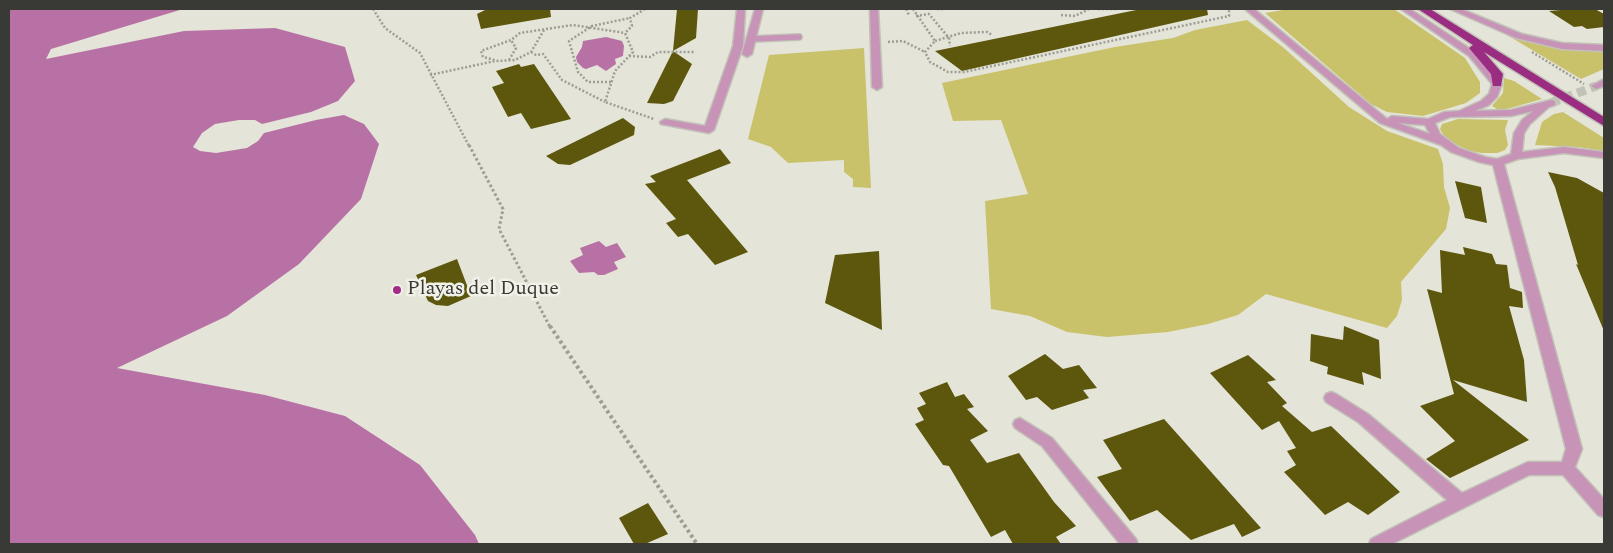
<!DOCTYPE html>
<html>
<head>
<meta charset="utf-8">
<style>
	body { margin:0 }
	#map { position:relative; width:1613px; height:553px; overflow:hidden; background:#e4e4d9; font-family:Spectral,serif }
	canvas { display:block }
	.frame { position:absolute; inset:0; border:10px solid #393935; pointer-events:none }
</style>
</head>
<body>
<div id="map">
<canvas width="1613" height="553"></canvas>
<div class="frame"></div>
</div>
<script>
const ctx = document.querySelector('canvas').getContext('2d');
ctx.lineJoin = 'round';
function fill(path, color) { ctx.fillStyle = color; ctx.fill(path, 'evenodd'); }
const poly = rows => new Path2D(rows.map(r => 'M' + r).join(''));
function strokePath(path, color, width, dash) { ctx.strokeStyle = color; ctx.lineWidth = width; ctx.lineCap = dash ? 'butt' : 'round'; ctx.setLineDash(dash || []); ctx.stroke(path); }
function drawText(font, color, halo, rows, align = 'center') {
  ctx.font = font + ' Spectral,serif'; ctx.lineWidth = 5; ctx.setLineDash([]); ctx.textBaseline = 'middle'; ctx.strokeStyle = halo; ctx.fillStyle = color; for (const [text, x, y, turn = 0] of rows) {
    ctx.save(); ctx.translate(x, y); ctx.rotate((+turn || 0) * Math.PI / 180); ctx.textAlign = isNaN(turn) ? turn : align; if (halo) ctx.strokeText(text, 0, 0); ctx.fillText(text, 0, 0); ctx.restore();
  }
}
fill(poly([
	[1289,9,1394,9,1465,58,1480,82,1480,93,1466,103,1423,116,1387,112,1371,104,1265,13],
	[1247,20,1284,48,1349,107,1387,131,1438,149,1443,164,1444,187,1450,208,1446,229,1401,282,1402,300,1397,316,1387,328,1266,294,1238,315,1208,324,1168,332,1107,337,1067,332,1030,316,991,309,985,201,1028,194,1001,120,953,121,942,83,1115,47,1173,38,1195,30],
	[1507,35,1566,49,1604,51,1604,69,1581,79],
	[864,48,871,188,853,187,853,179,844,172,844,160,788,163,771,147,748,139,769,55],
	[1504,78,1514,81,1542,99,1507,109,1497,109,1492,106,1503,93],
	[1563,112,1604,138,1604,151,1578,147,1535,145,1542,122,1554,114],
	[1458,119,1508,120,1505,130,1508,145,1505,150,1497,153,1482,153,1469,151,1453,143,1444,136,1440,129,1442,124]
]), '#c9c26a');
fill(poly([
	[9,9,183,9,51,49,46,59,184,31,275,28,345,47,355,81,338,101,311,112,262,124,255,120,239,120,215,124,202,133,193,147,200,151,216,153,247,148,258,141,264,133,316,120,344,115,364,124,379,144,361,199,299,264,227,316,117,368,265,395,345,416,420,465,475,535,479,544,9,544],
	[606,37,622,41,624,46,623,56,615,59,616,64,606,71,597,65,586,69,583,68,577,62,576,57,582,47,583,41],
	[599,241,606,247,617,243,626,257,614,262,618,269,604,275,598,275,594,272,579,273,570,261,583,255,580,248]
]), '#b871a4');
fill(poly([
	[487,9,550,9,551,17,481,29,477,14],
	[677,9,698,9,696,38,673,51,692,64,673,101,664,104,647,103,673,51],
	[1141,9,1207,9,1208,15,962,71,935,51],
	[1573,9,1595,9,1604,14,1604,27,1587,29,1582,26,1574,27,1549,11],
	[519,64,521,67,534,64,571,119,531,129,521,113,508,117,492,87,504,83,496,71],
	[623,118,635,127,634,135,570,165,558,164,546,156],
	[720,149,731,163,687,180,748,252,715,265,688,234,678,237,666,223,676,219,645,184,656,182,650,176],
	[1548,172,1577,178,1604,193,1604,331,1576,264,1578,265,1555,187],
	[1455,181,1481,187,1487,223,1465,218],
	[1463,247,1492,254,1496,264,1507,265,1510,288,1522,292,1523,308,1509,306,1524,360,1527,402,1453,380,1529,440,1450,478,1426,459,1455,441,1420,406,1454,394,1427,289,1442,293,1440,250,1465,255],
	[879,251,882,330,825,303,835,255],
	[457,259,471,296,448,306,436,305,428,301,416,275],
	[1344,326,1379,340,1381,379,1362,372,1364,385,1327,374,1328,367,1310,361,1311,334,1343,340],
	[1045,354,1063,369,1079,365,1097,388,1083,390,1089,398,1052,410,1037,397,1026,400,1008,376],
	[1248,355,1276,380,1267,382,1287,403,1282,406,1312,432,1331,426,1400,492,1368,515,1348,502,1325,515,1284,472,1296,465,1287,451,1296,448,1279,421,1262,430,1210,373],
	[947,382,955,397,964,394,974,407,967,409,988,431,970,440,987,463,1019,453,1054,502,1076,526,1056,537,1061,544,1013,544,1005,530,991,537,949,466,943,465,915,424,924,420,917,408,926,404,919,393],
	[1164,419,1261,528,1242,537,1234,524,1191,540,1157,510,1130,521,1097,477,1122,469,1103,440],
	[648,503,668,534,645,544,634,544,619,518]
]), '#5c570d');
strokePath(poly([
	[1551,103,1596,86]
]), '#c2c2b8', 9, [9, 5]);
const lane = poly([
	[751,39,799,37]
]);
const street = poly([
	[737,9,745,9,743,46,714,130,709,133,661,124,660,122,665,119,705,126,733,46,737,9],
	[755,9,763,9,752,54,747,57,742,54,755,9],
	[870,9,878,9,882,87,877,90,872,87,870,9],
	[1245,9,1254,9,1387,119,1392,116,1428,119,1444,112,1459,111,1481,101,1489,94,1492,84,1469,56,1401,9,1410,9,1475,52,1502,84,1497,97,1489,105,1475,111,1511,110,1551,100,1555,101,1555,105,1549,107,1530,124,1524,133,1522,152,1564,147,1604,152,1604,158,1564,153,1518,159,1504,164,1582,449,1575,467,1604,499,1604,517,1598,515,1563,475,1529,475,1392,544,1369,544,1371,539,1447,500,1358,422,1326,402,1324,398,1326,394,1331,392,1336,394,1368,414,1462,493,1528,462,1562,462,1566,449,1493,165,1479,162,1451,152,1441,145,1380,123,1245,9],
	[1533,111,1522,120,1514,133,1511,154,1497,159,1485,157,1459,148,1440,134,1435,123,1450,117,1511,116,1533,111],
	[1398,123,1425,125,1430,134,1398,123],
	[1450,9,1461,9,1522,34,1562,43,1604,45,1604,51,1562,49,1516,38,1450,9],
	[1604,79,1604,86,1596,89,1591,86,1604,79],
	[1020,418,1052,438,1136,539,1138,544,1120,544,1042,446,1015,428,1013,424,1015,420,1020,418]
]);
const highway = poly([
	[1418,9,1430,9,1604,117,1604,126,1484,52,1503,74,1501,86,1493,86,1491,74,1469,48,1473,45,1418,9]
]);
strokePath(lane, '#c2c2b8', 8);
strokePath(street, '#c2c2b8', 3);
strokePath(highway, '#c2c2b8', 3);
strokePath(poly([
	[373,9,385,28,420,53,469,146],
	[645,9,630,18,632,26,625,33,633,52,615,71,605,102,654,119],
	[906,9,909,15],
	[913,9,935,41,925,52,930,62,948,72,964,72,1229,16,1229,9],
	[937,9,943,9],
	[1098,9,1117,9],
	[1061,15,1075,16,1089,9],
	[916,16,929,14,949,38,950,46],
	[544,30,531,52,515,60,498,61,483,57,481,51,511,40,520,33,573,25,625,33],
	[935,41,961,33,987,32,992,35],
	[888,42,903,41,925,52],
	[531,52,536,55,543,54,562,80,605,102],
	[1532,52,1584,84],
	[629,56,650,57,658,52,695,52],
	[509,60,516,48,511,40],
	[430,75,495,61],
	[611,82,588,82,578,72,569,41,592,26,630,18]
]), '#9d9d95', 2.5, [2, 2]);
strokePath(poly([
	[469,145,503,209,499,229,550,327]
]), '#9d9d95', 3, [2.5, 2.5]);
strokePath(poly([
	[550,326,697,544]
]), '#9d9d95', 4, [3, 3]);
strokePath(lane, '#c794b7', 5.5);
fill(street, '#c794b7');
fill(highway, '#9a2d82');
for (const [x, y, r, color] of [
	[397,290,5,"#a12d88"]
]) { const dot = new Path2D(); dot.arc(x, y, r, 0, 2 * Math.PI); ctx.fillStyle = color; ctx.fill(dot); strokePath(dot, '#f1f1e7', 2); }
drawText('20px', '#393935', '#f1f1e7', [
	["Playas del Duque",407,290]
], 'left');
</script>
</body>
</html>
